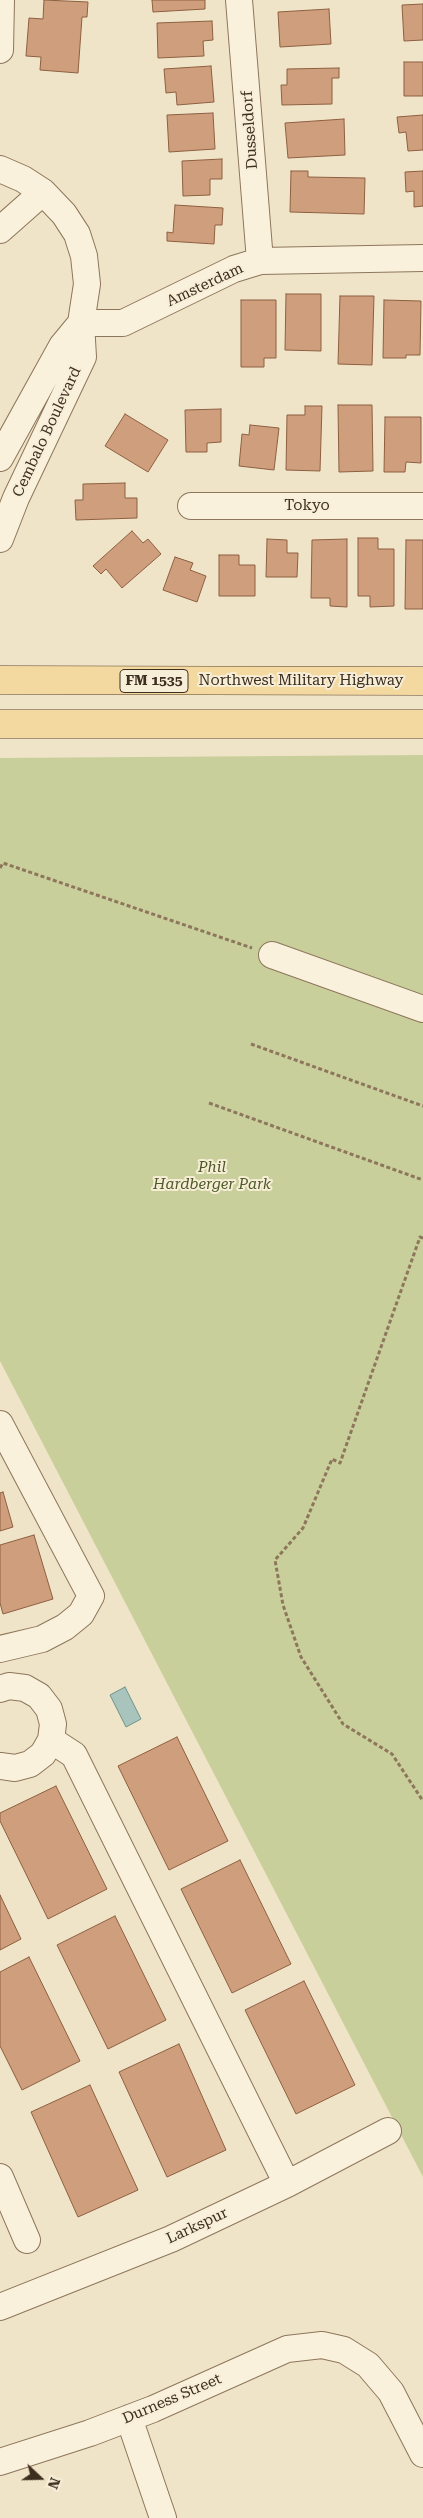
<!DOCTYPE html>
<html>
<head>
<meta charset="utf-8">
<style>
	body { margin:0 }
	#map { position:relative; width:423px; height:2518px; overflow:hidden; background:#f0e4c8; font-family:"Roboto Serif",serif }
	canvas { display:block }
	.north { position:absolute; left:15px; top:2453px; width:50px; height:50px; -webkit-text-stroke:4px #f7eed8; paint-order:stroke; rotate:111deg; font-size:14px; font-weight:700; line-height:20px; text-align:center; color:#3d2e20 }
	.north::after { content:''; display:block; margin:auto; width:18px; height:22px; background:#3d2e20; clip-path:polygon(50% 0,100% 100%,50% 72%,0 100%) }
</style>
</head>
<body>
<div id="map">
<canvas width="423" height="2518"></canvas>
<div class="north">N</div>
</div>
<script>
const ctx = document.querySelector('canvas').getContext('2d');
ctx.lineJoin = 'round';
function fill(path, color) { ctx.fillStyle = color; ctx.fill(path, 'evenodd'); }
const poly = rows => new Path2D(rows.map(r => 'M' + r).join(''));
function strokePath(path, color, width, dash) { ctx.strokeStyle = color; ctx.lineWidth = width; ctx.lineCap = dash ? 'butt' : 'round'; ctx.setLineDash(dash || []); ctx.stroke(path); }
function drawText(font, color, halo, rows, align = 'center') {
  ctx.font = font + ' "Roboto Serif",serif'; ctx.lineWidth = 4; ctx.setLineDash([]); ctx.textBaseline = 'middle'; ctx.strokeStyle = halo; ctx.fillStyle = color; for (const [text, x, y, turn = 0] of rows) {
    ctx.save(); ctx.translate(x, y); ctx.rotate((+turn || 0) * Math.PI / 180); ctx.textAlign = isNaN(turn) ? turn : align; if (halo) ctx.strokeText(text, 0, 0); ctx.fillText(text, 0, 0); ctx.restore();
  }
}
fill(poly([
	[423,755,423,2177,0,1361,0,758]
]), '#c9cf9b');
const water = poly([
	[125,1687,141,1719,126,1727,110,1695,125,1687]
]);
fill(water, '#a9c4bc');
strokePath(water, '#6f938a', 1);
const building = poly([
	[44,0,88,2,87,17,82,17,78,73,40,70,41,57,26,56,29,18,43,19,44,0],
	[152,0,205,0,205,9,153,12,152,0],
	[423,4,423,40,404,41,402,5,423,4],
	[329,9,331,44,280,47,278,12,329,9],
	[212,21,213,40,203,41,204,56,158,58,157,23,212,21],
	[404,62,423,62,423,96,404,96,404,62],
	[211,66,214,102,177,105,176,92,166,93,164,69,211,66],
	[339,68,339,78,332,78,332,104,282,105,281,85,287,85,287,69,339,68],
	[213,113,215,149,169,152,167,115,213,113],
	[423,115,423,150,408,151,406,132,399,133,397,117,423,115],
	[344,119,345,155,288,158,285,123,344,119],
	[222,159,222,179,210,179,210,195,183,196,182,161,222,159],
	[291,171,308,171,308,177,365,178,364,214,290,212,291,171],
	[423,171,423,206,414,207,414,191,406,192,405,172,423,171],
	[175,205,223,208,222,225,215,225,214,244,167,241,167,232,173,233,175,205],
	[286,294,321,294,321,351,285,350,286,294],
	[340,296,374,296,372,365,338,364,340,296],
	[241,300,276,300,276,358,264,358,264,367,241,367,241,300],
	[384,300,421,301,420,355,406,355,406,358,383,358,384,300],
	[338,405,372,405,373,471,339,472,338,405],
	[305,406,322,406,320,471,286,470,287,415,305,415,305,406],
	[221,409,221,442,207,443,207,452,186,452,185,410,221,409],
	[125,414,168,440,148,472,105,446,125,414],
	[385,417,421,417,421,463,406,462,405,472,384,472,385,417],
	[250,425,279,428,274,470,239,466,242,434,249,435,250,425],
	[125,483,125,498,137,498,137,518,76,520,75,500,83,500,83,484,125,483],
	[132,531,143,543,148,539,161,554,122,588,106,569,101,574,93,566,132,531],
	[358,538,378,538,378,549,394,549,394,606,370,607,370,596,358,596,358,538],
	[267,539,287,540,287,553,298,553,297,577,266,577,267,539],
	[347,539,347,607,330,606,330,598,311,598,312,540,347,539],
	[406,540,423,540,423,609,405,609,406,540],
	[219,555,239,555,239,565,255,565,255,596,219,596,219,555],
	[175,557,193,563,190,570,206,576,197,602,163,590,175,557],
	[3,1492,13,1527,0,1531,0,1493,3,1492],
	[34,1535,53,1599,3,1614,0,1603,0,1545,34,1535],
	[177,1737,228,1841,169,1870,118,1766,177,1737],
	[56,1786,107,1889,48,1919,0,1821,0,1813,56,1786],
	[240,1860,291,1964,232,1993,181,1889,240,1860],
	[0,1895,21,1939,0,1950,0,1895],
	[115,1916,166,2020,108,2049,57,1945,115,1916],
	[29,1957,80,2061,22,2090,0,2046,0,1972,29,1957],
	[304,1981,355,2085,296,2114,245,2010,304,1981],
	[179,2044,226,2150,167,2177,119,2072,179,2044],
	[90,2085,138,2190,78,2217,31,2112,90,2085]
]);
fill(building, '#cf9f7d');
strokePath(building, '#8d5f41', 1);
const minor = poly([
	[239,0,260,261],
	[0,50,1,0],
	[0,169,23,179,43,192,64,214,77,234,84,256,87,284,81,323,83,357,16,498,0,539],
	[0,230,43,192],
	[81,323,123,323,234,269,260,261,423,258],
	[0,458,62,346,81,323],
	[191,506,423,506],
	[272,955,423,1009],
	[0,1424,91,1596,81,1614,65,1627,42,1639,0,1649],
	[0,1689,9,1686,25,1688,39,1696,49,1709,53,1724,51,1740,43,1754,30,1764,15,1768,0,1766],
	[51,1740,74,1755,287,2184],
	[0,2177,27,2240],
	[0,2307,171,2239,287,2184,388,2131],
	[129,2418,163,2518],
	[0,2462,90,2433,153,2409,287,2349,322,2345,344,2350,368,2365,391,2392,423,2454]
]);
const major = poly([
	[0,680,423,681],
	[0,724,423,724]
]);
strokePath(minor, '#8d765c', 28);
strokePath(major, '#5b4430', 29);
strokePath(poly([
	[0,868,3,863,252,948],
	[251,1044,423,1106],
	[209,1103,423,1180],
	[423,1238,420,1237,340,1463,332,1459,303,1528,275,1560,283,1605,301,1657,343,1724,392,1754,423,1801]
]), '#8d765c', 3, [4, 2.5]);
strokePath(minor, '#faf1dc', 26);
strokePath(major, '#f3d9a0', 28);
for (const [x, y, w] of [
	[154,681,68]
]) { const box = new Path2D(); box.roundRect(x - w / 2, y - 11.5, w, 23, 4); ctx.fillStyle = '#f7eed8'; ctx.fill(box); strokePath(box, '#3d2e20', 1); }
drawText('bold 14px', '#3d2e20', null, [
	["FM 1535",154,681]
]);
drawText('15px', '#3d2e20', '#f7eed8', [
	["Dusseldorf",250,130,-94],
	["Amsterdam",205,285,-25],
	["Cembalo Boulevard",47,432,-65],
	["Tokyo",307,506],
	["Northwest Military Highway",301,681],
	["Larkspur",197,2226,-25],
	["Durness Street",172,2399,-23]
]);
drawText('italic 15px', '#4d5a26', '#f7eed8', [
	["Phil",212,1168],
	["Hardberger Park",212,1185]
]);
</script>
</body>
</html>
